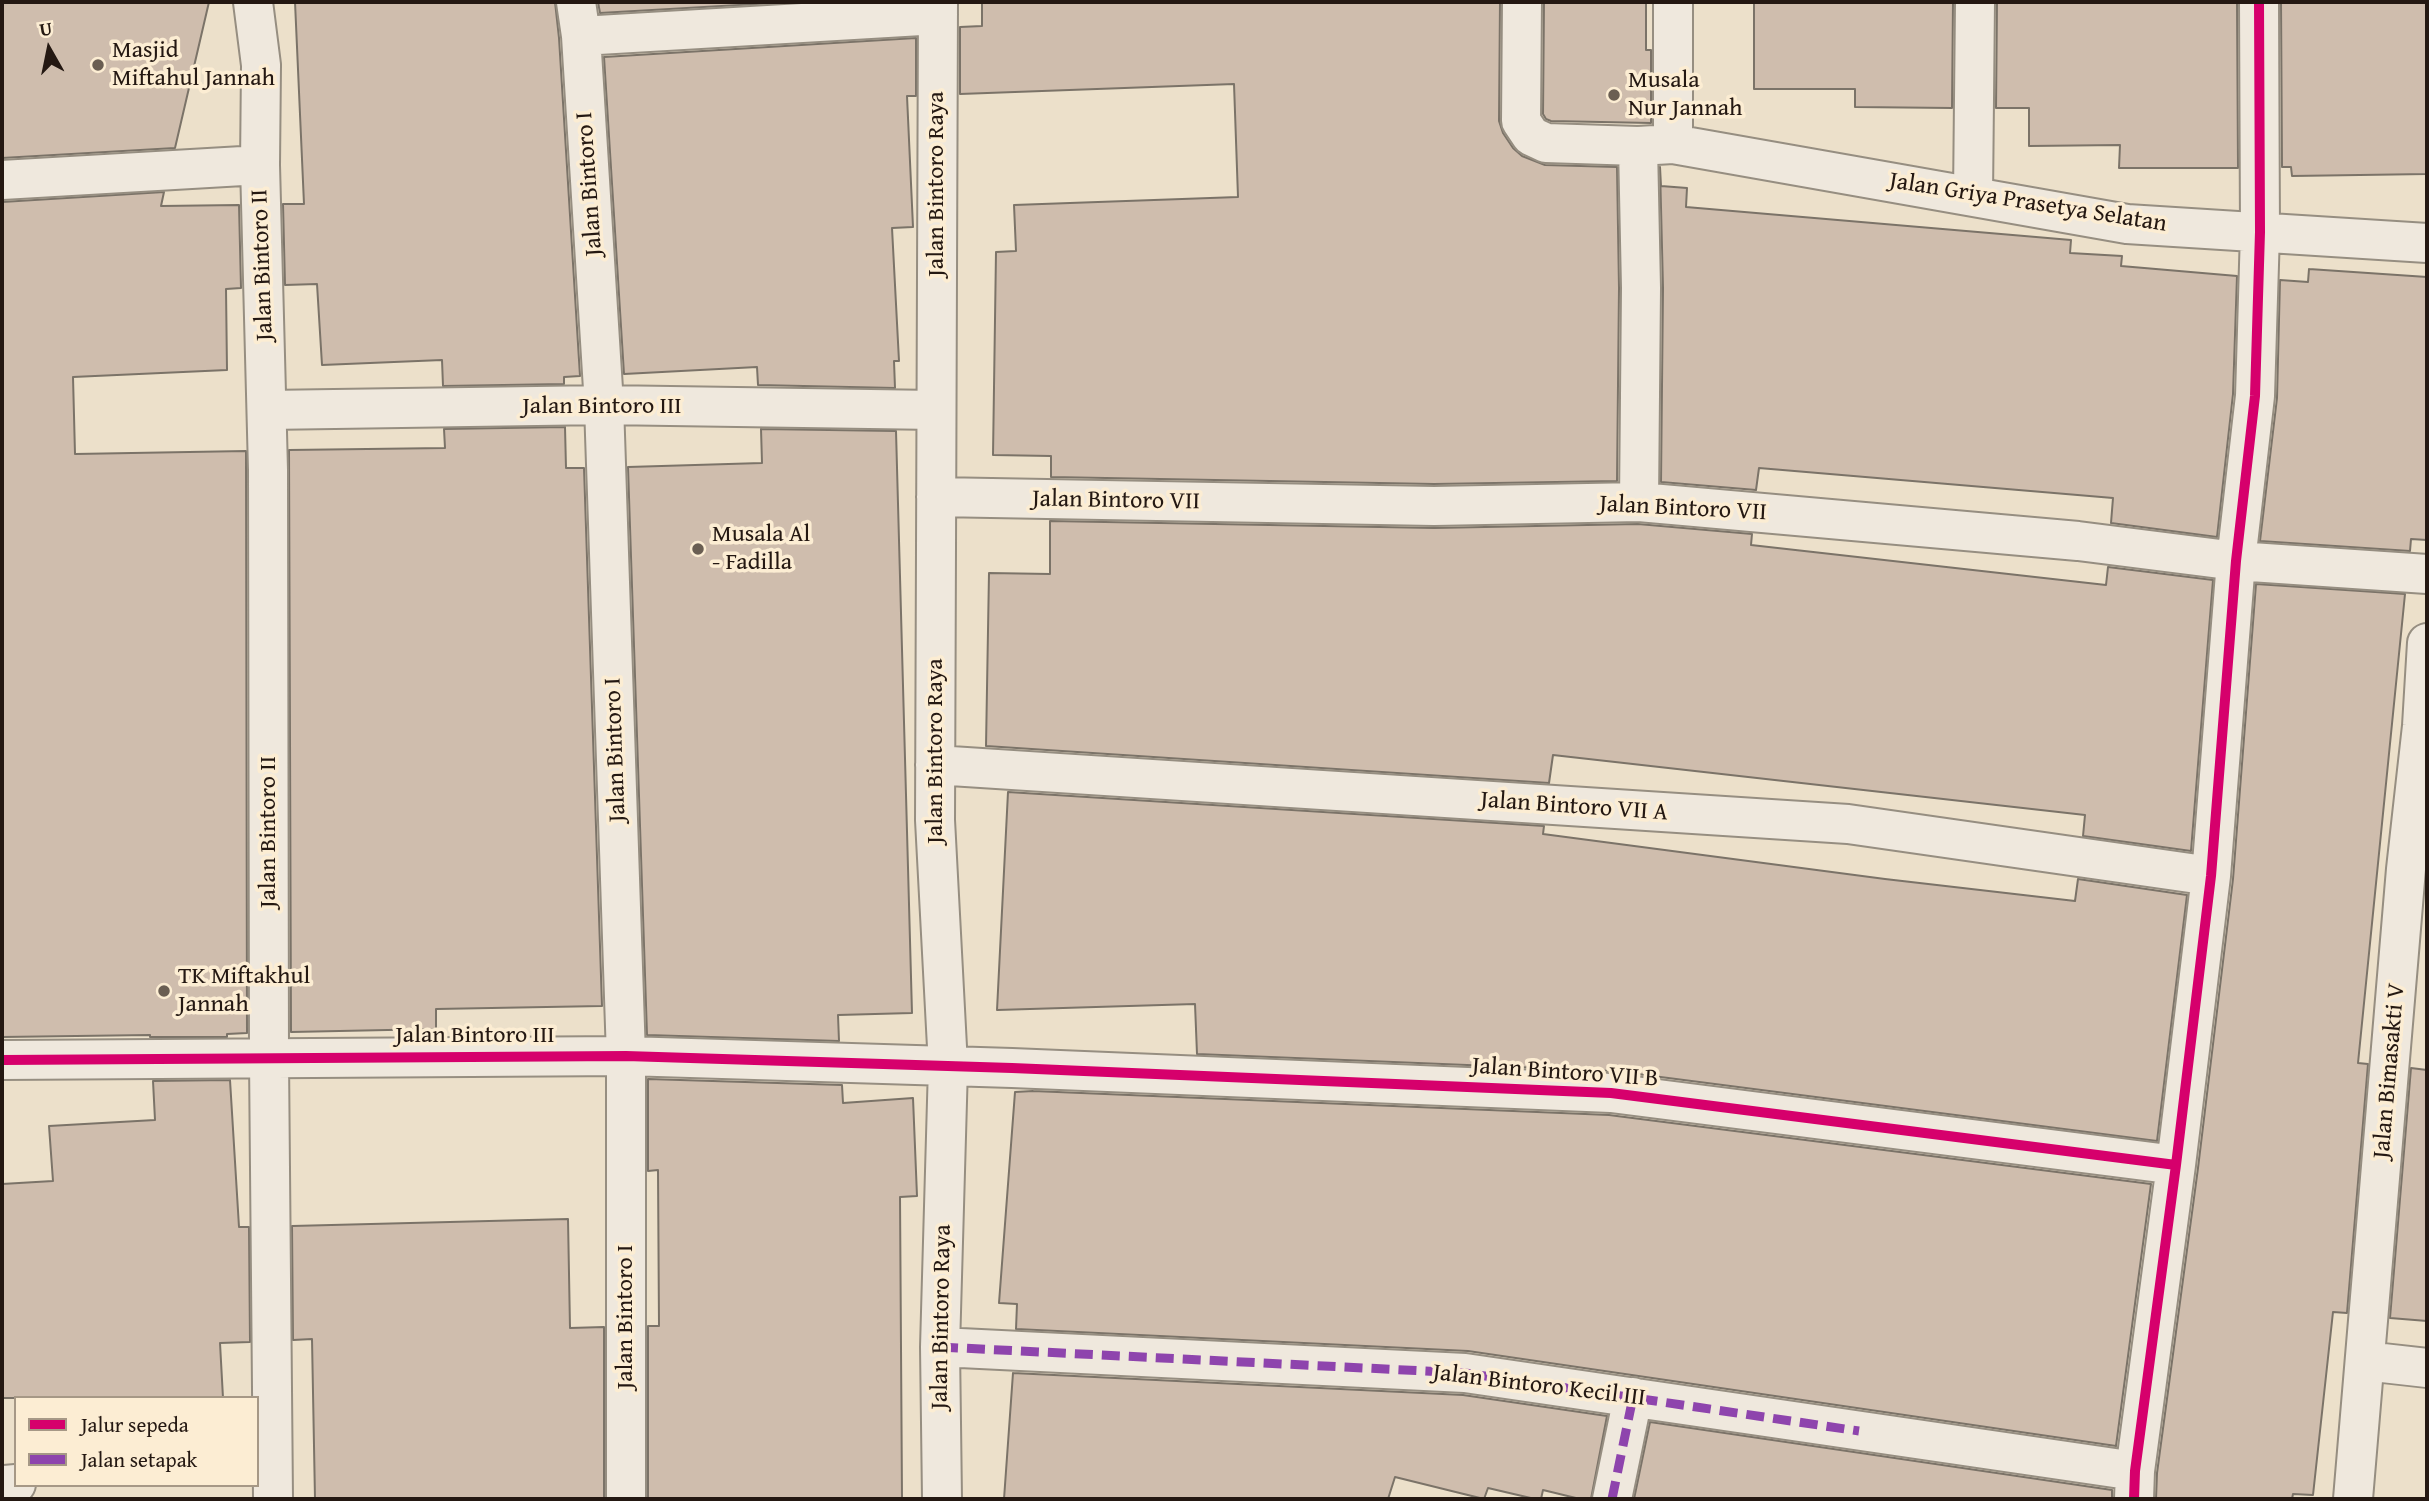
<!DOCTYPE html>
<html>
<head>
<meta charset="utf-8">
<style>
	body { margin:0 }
	#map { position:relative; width:2429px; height:1501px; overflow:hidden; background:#ece0ca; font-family:"Gentium Book Plus",serif }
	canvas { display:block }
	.frame { position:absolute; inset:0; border:4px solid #241812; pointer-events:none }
	.legend { position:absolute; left:14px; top:1396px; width:245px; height:91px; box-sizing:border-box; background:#fcedd3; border:2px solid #a69886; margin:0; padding:9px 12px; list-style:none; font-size:21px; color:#241812 }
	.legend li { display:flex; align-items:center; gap:14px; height:35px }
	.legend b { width:35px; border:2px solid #a69886 }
	.north { position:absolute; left:14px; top:14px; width:70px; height:70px; -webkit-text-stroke:5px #fcedd3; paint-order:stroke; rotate:351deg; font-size:19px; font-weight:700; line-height:28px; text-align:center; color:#241812 }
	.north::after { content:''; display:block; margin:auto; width:24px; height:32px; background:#241812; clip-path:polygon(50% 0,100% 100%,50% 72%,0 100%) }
</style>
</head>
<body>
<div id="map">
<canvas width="2429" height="1501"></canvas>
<div class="frame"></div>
<ul class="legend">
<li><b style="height:9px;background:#d6006c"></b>Jalur sepeda</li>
<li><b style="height:9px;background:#8e44ad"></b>Jalan setapak</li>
</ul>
<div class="north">U</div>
</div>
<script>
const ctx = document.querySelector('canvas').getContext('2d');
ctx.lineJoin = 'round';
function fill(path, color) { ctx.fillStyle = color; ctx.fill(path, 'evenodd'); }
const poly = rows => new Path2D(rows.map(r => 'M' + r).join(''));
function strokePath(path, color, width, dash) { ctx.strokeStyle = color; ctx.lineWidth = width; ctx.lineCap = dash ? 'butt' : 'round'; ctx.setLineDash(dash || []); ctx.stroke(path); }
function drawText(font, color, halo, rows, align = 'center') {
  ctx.font = font + ' "Gentium Book Plus",serif'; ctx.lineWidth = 7; ctx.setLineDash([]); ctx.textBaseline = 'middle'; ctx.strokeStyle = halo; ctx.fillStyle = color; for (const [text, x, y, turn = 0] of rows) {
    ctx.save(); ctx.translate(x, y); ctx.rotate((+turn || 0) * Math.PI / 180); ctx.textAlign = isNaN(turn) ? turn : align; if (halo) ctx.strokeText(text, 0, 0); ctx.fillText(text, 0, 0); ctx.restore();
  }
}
const building = poly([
	[2,2,209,2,175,148,2,158,2,2],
	[295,2,555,2,559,38,580,376,564,377,564,384,443,386,442,360,322,365,317,284,285,285,283,204,304,204,295,2],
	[598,2,791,2,600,13,598,2],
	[982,2,1500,2,1499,121,1503,133,1513,148,1522,156,1545,165,1617,167,1619,288,1617,481,1434,484,1051,477,1051,456,993,455,996,252,1016,251,1014,205,1238,197,1234,84,960,94,960,27,982,26,982,2],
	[1544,2,1646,2,1646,50,1651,50,1651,123,1551,121,1546,119,1543,114,1544,2],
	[1754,2,1953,2,1952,108,1855,107,1855,89,1754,89,1754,2],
	[1997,2,2237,2,2238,168,2119,168,2120,145,2029,146,2029,108,1996,108,1997,2],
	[2281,2,2427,2,2427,174,2292,176,2291,167,2282,167,2281,2],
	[916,38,916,96,907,96,913,227,892,228,899,361,894,361,895,388,758,385,757,367,624,374,604,57,916,38],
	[1660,167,1661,186,1687,188,1686,207,2071,240,2070,253,2122,256,2121,266,2237,276,2233,394,2217,537,2111,523,2113,498,1759,468,1756,490,1661,482,1663,288,1660,167],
	[164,192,161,206,239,205,241,288,226,289,227,370,73,377,75,454,246,451,247,1033,227,1034,227,1037,150,1037,150,1035,2,1037,2,202,164,192],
	[2309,269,2427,277,2427,540,2411,539,2410,551,2260,541,2277,398,2280,280,2308,282,2309,269],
	[565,427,566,468,584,468,602,1006,436,1009,436,1029,291,1032,289,450,445,448,444,429,565,427],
	[761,429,896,431,912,1013,838,1015,839,1041,647,1035,628,467,762,463,761,429],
	[1050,521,1434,528,1638,524,1752,534,1751,545,2106,585,2108,567,2213,580,2191,851,2083,836,2085,815,1553,755,1549,783,986,746,989,573,1050,574,1050,521],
	[2256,584,2405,594,2358,1063,2368,1064,2347,1313,2333,1312,2313,1495,2293,1494,2292,1499,2156,1499,2157,1473,2198,1168,2233,879,2256,584],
	[1008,792,1544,826,1543,834,1885,879,2075,901,2078,879,2187,895,2157,1141,1614,1071,1197,1054,1195,1004,997,1010,1008,792],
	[2411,1068,2427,1070,2427,1321,2390,1318,2411,1068],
	[648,1079,842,1085,843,1103,913,1098,917,1196,900,1197,902,1499,648,1499,648,1326,659,1326,658,1170,648,1171,648,1079],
	[230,1080,239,1227,249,1227,250,1342,220,1343,223,1398,2,1398,2,1184,53,1181,49,1126,155,1120,153,1081,230,1080],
	[1033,1091,1609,1115,2151,1184,2116,1446,1468,1351,1016,1329,1017,1304,999,1303,1015,1092,1033,1091],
	[568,1219,570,1328,604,1327,604,1499,315,1499,312,1339,293,1340,292,1226,568,1219],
	[1013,1373,1463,1395,1607,1416,1591,1499,1580,1499,1543,1490,1541,1499,1535,1499,1488,1488,1484,1499,1395,1477,1388,1499,1004,1499,1013,1373],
	[1650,1422,2112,1490,2112,1499,1634,1499,1650,1422]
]);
fill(building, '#cfbdad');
strokePath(building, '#7b7368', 2);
const street = poly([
	[253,2,261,65,260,165,268,470,269,1059,273,1499],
	[576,2,581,36,604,405,626,1056,626,1499],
	[938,2,935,820,948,1066,940,1347,942,1499],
	[1522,2,1521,121,1531,136,1546,143,1638,146,1673,144,2127,224,2427,243],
	[581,36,938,15],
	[1673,144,1673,2],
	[1638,146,1641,288,1639,502],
	[2,180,260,165],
	[1973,196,1975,2],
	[267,410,604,405,936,410],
	[936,497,1434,506,1639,502,2078,541,2236,561,2427,574],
	[935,765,1848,824,2211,876],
	[2,1060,626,1056,1012,1068,1611,1093,2176,1165],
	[940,1347,1465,1373,2135,1471],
	[2365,1361,2427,1368],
	[5,1485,16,1484],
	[1612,1499,1633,1397],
	[2134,1499,2135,1471,2176,1165,2211,876,2236,561,2255,396,2260,232,2259,2],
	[2353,1499,2406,869,2422,726,2427,643]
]);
strokePath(street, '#968e81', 42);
strokePath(street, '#efe8dd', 38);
strokePath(poly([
	[940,1347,1465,1373,1859,1431],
	[1612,1499,1633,1397]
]), '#8e44ad', 9, [18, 9]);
strokePath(poly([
	[2,1060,626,1056,1012,1068,1611,1093,2176,1165],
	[2134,1499,2135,1471,2176,1165,2211,876,2236,561,2255,396,2260,232,2259,2]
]), '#d6006c', 10);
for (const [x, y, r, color] of [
	[98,65,7,"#6a5e52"],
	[1614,95,7,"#6a5e52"],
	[698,549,7,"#6a5e52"],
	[164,991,7,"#6a5e52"]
]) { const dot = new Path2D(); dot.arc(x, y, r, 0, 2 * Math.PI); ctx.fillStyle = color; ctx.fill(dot); strokePath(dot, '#fcedd3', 2.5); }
drawText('24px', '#241812', '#fcedd3', [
	["Masjid",112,51],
	["Miftahul Jannah",112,79],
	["Musala",1628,81],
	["Nur Jannah",1628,109],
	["Musala Al",712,535],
	["- Fadilla",712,563],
	["TK Miftakhul",178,977],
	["Jannah",178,1005]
], 'left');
drawText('24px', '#241812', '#fcedd3', [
	["Jalan Bintoro I",590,184,-94],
	["Jalan Bintoro Raya",937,184,-90],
	["Jalan Griya Prasetya Selatan",2028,203,9],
	["Jalan Bintoro II",263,265,-92],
	["Jalan Bintoro III",602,407],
	["Jalan Bintoro VII",1116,501,1],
	["Jalan Bintoro VII",1683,509,3],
	["Jalan Bintoro I",616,750,-92],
	["Jalan Bintoro Raya",936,751,-90],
	["Jalan Bintoro VII A",1574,807,4],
	["Jalan Bintoro II",269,832,-90],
	["Jalan Bintoro III",475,1036],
	["Jalan Bimasakti V",2390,1071,-85],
	["Jalan Bintoro VII B",1565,1073,4],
	["Jalan Bintoro I",626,1317,-90],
	["Jalan Bintoro Raya",942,1317,-89],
	["Jalan Bintoro Kecil III",1539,1386,7]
]);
</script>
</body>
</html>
